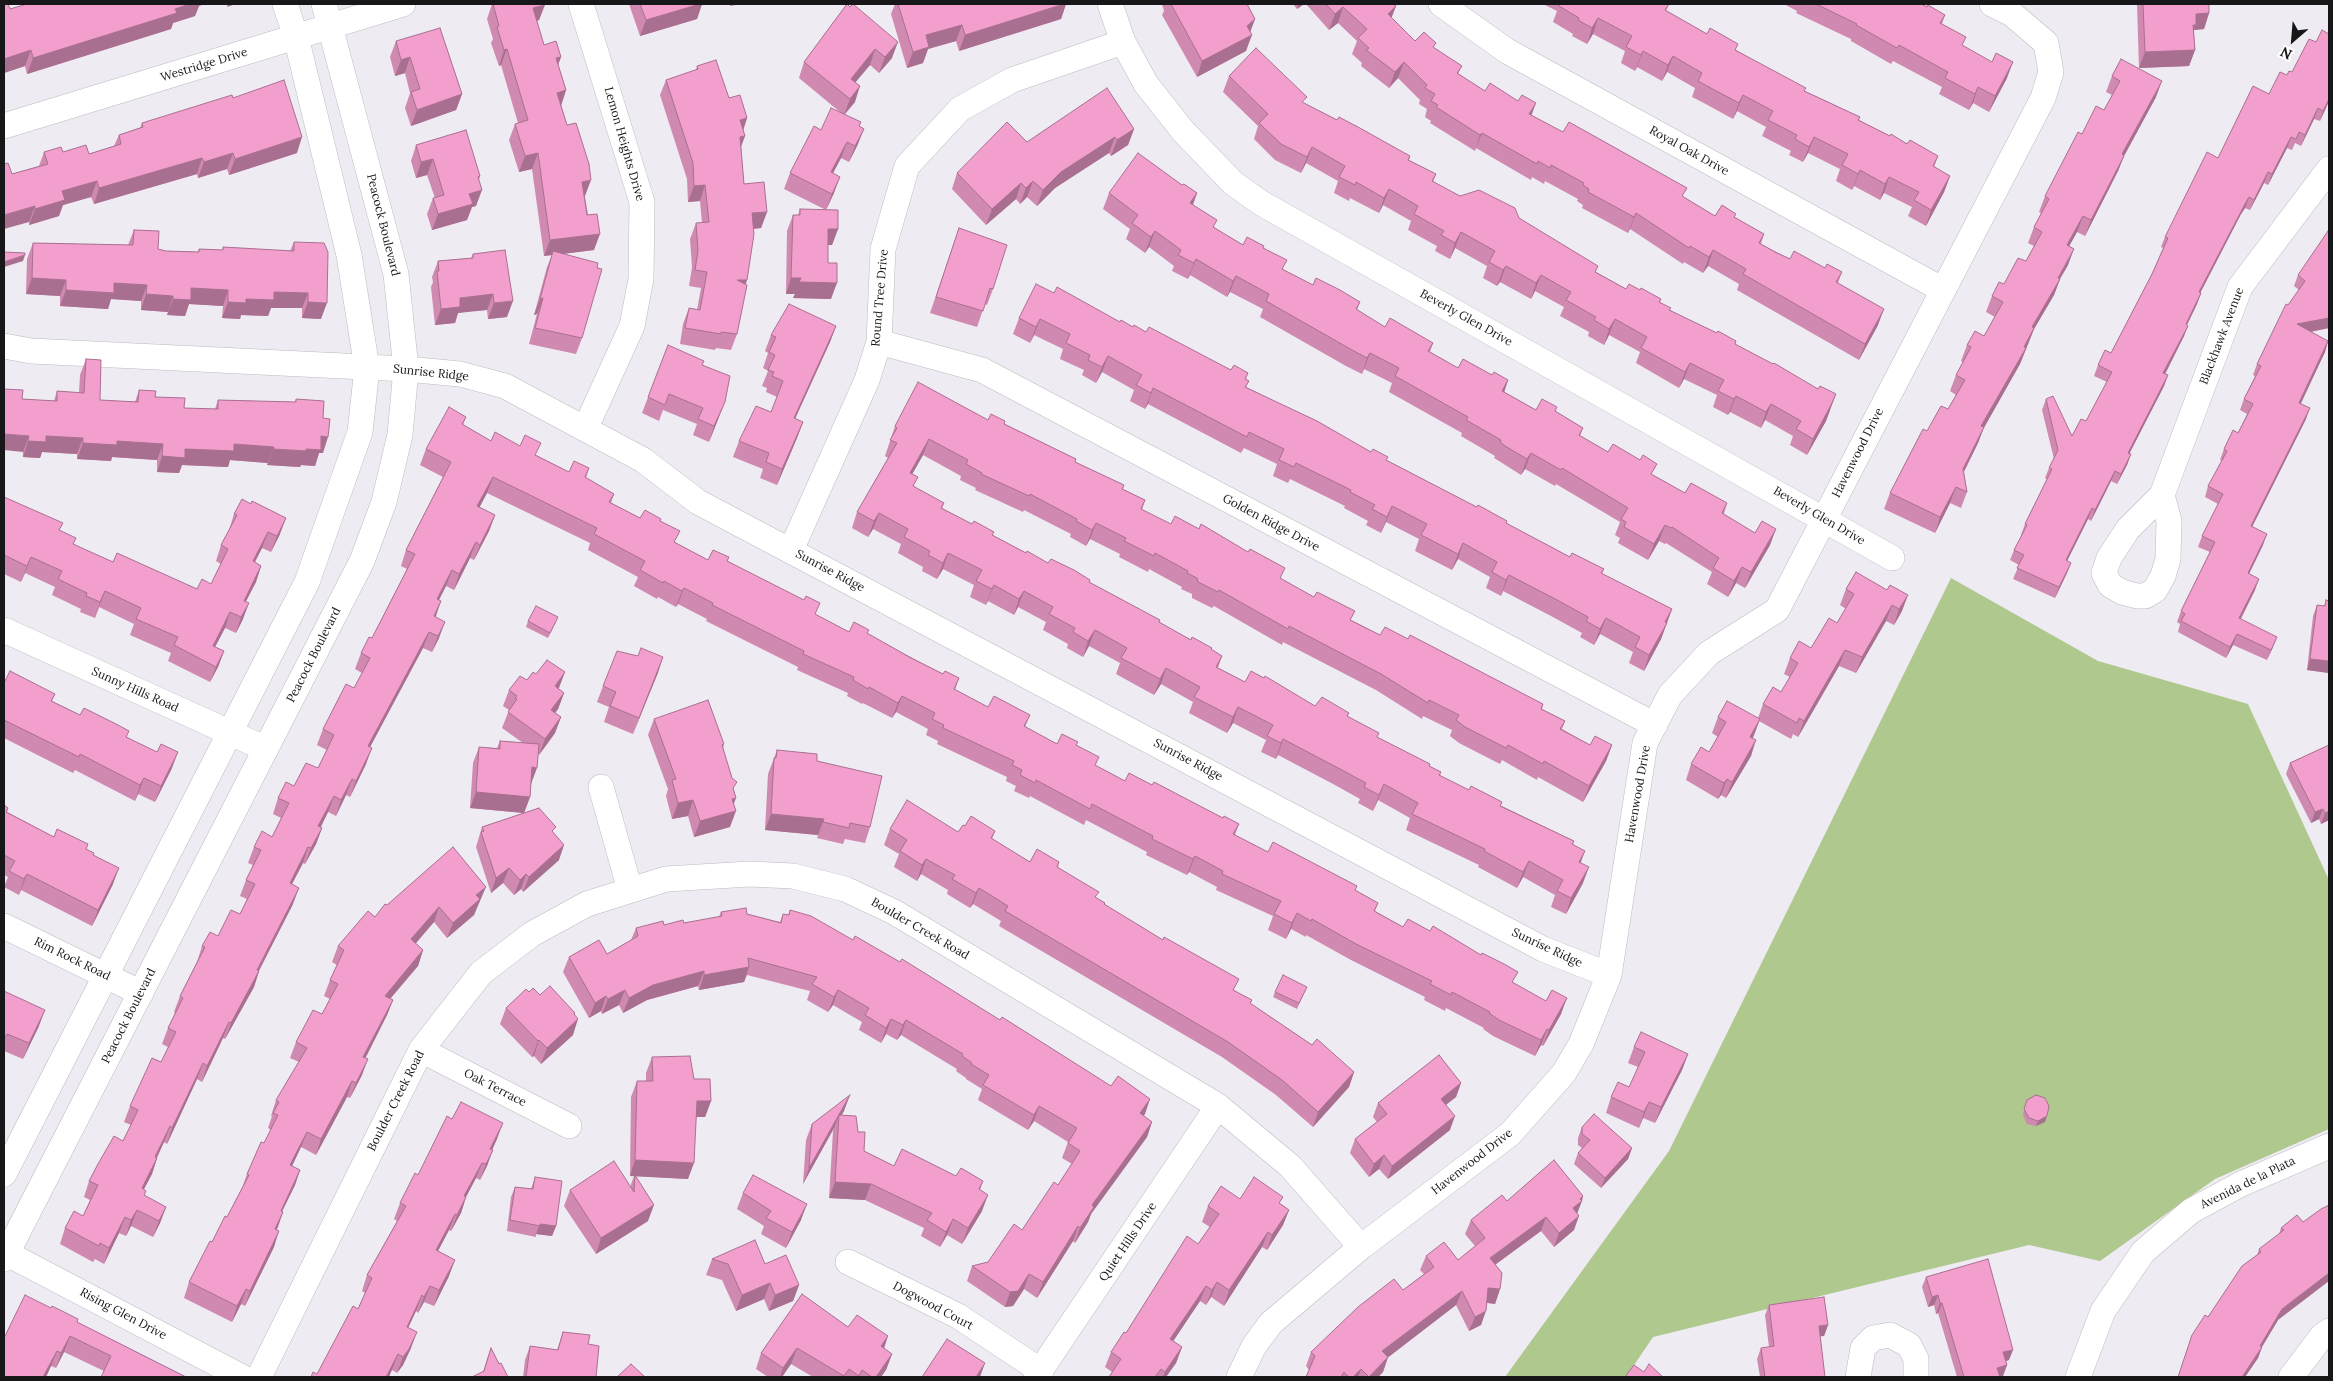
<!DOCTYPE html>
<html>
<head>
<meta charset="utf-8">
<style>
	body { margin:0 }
	#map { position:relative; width:2333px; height:1381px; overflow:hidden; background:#eeebf3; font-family:Lora,serif }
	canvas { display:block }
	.frame { position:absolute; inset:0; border:5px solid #171619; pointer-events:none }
	.north { position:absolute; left:2268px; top:15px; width:50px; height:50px; -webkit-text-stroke:4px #fff; paint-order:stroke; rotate:207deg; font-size:14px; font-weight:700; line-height:20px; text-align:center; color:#171619 }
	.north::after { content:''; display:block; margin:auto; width:18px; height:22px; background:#171619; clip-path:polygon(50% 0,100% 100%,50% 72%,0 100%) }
</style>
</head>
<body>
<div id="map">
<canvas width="2333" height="1381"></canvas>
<div class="frame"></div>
<div class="north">N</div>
</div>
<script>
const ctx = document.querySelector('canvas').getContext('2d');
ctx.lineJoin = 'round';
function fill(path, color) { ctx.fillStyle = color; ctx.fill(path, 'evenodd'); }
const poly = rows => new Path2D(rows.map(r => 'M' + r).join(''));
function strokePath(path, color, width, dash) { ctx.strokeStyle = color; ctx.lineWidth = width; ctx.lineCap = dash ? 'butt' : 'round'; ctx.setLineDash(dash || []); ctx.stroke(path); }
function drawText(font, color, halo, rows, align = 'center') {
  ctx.font = font + ' Lora,serif'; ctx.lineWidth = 5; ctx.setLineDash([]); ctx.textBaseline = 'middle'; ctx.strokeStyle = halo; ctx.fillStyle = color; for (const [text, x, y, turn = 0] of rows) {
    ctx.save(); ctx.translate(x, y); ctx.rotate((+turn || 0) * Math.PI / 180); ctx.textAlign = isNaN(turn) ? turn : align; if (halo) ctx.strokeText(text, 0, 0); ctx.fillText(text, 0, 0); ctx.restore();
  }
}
fill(poly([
	[1951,578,2098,661,2248,704,2329,880,2329,1129,2215,1179,2100,1261,2029,1245,1653,1337,1626,1377,1505,1377,1669,1151]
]), '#aec88e');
const minor = poly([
	[581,4,642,202,641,279,632,326,586,427],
	[1110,4,1123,42,1146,84,1183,131,1233,183,1261,203,1892,558],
	[1441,4,1507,51,1943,290],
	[4,126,403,4],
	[879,342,982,370,1655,725],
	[4,346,31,351,406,369,460,374,505,386,643,460,698,502,1543,949,1609,975],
	[2162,495,2169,521,2168,559,2163,576,2155,590,2145,596,2137,596,2122,592,2110,585,2104,573,2109,558,2128,529,2162,495,2240,287,2329,169],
	[791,550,867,380,879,342,883,249,907,166,960,109,1012,80,1123,42],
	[4,630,266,749],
	[601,787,630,890],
	[4,926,141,993],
	[421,1050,569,1126],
	[4,1174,307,582,360,432,367,368,349,255,296,37,285,4],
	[4,1252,242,1377],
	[4,1259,362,561,384,502,400,435,406,369,396,274,324,4],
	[848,1262,958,1316,1041,1371],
	[259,1377,421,1050,481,973,532,934,587,904,666,879,750,874,793,876,845,889,894,912,1218,1106,1290,1166,1361,1247],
	[1036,1377,1218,1106],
	[1239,1377,1254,1346,1271,1323,1361,1247,1510,1134,1564,1073,1581,1044,1609,975,1645,743,1670,695,1709,653,1777,610,2043,98,2051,72,2046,43,2012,14,1992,4],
	[1858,1377,1863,1348,1873,1338,1890,1335,1909,1345,1916,1359,1916,1377],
	[2078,1377,2103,1311,2143,1252,2191,1211,2241,1184,2329,1146],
	[2291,1377,2322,1336,2329,1331]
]);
strokePath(minor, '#bcbac1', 26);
strokePath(minor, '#fff', 25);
fill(poly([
	[4,4,10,9,199,6,195,16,173,23,171,29,27,74,25,66,4,73],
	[492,4,544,4,539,20,537,21,544,45,561,57,558,64,566,90,561,105,585,196,585,197,594,250,564,254,597,268,582,338,576,354,529,344,537,314,534,315,547,267,552,255,544,256,532,169,519,172,509,140,515,124,518,123,501,65,499,66,491,43,493,39,487,19],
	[629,4,702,4,697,19,640,36],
	[847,4,892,58,879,73,870,65,855,82,855,102,845,114,859,127,858,144,849,162,841,158,833,173,834,193,826,210,784,189,790,173,821,130,840,112,799,78,804,62],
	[895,4,1066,4,1061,19,959,51,956,41,928,49,923,63,907,68,891,14],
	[1162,4,1247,4,1255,19,1250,32,1246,51,1197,77,1162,15,1164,11],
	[1293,4,1304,4,1297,9],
	[1306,4,1393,4,1396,6,1391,17,1415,41,1434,48,1462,66,1458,74,1485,91,1531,115,1683,197,1715,216,1734,218,1764,234,1761,244,1790,259,1825,268,1842,272,1838,283,1878,325,1859,360,1737,290,1739,284,1708,266,1703,273,1684,262,1683,264,1630,229,1628,233,1582,208,1583,205,1577,201,1578,199,1545,181,1544,184,1532,177,1531,180,1476,148,1475,151,1430,123,1431,121,1425,117,1427,109,1419,104,1420,100,1398,78,1389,88,1361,66,1362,63,1352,54,1357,41,1338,23,1329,30],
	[1543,4,1669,4,1666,11,1736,50,1805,91,1860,117,1859,120,1890,136,1938,156,1934,167,1950,176,1944,192,1926,226,1908,216,1912,207,1884,193,1880,200,1854,186,1852,190,1836,181,1840,169,1808,153,1803,162,1789,155,1791,151,1762,136,1766,127,1737,111,1733,119,1702,102,1692,97,1695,88,1667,72,1662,81,1637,67,1635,71,1621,63,1625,51,1593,34,1587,44,1572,36,1573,34,1553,22,1557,11],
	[1784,4,1921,4,1927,7,1945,15,1942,24,1963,46,2007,78,1989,112,1973,103,1969,110,1939,94,1942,87,1893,61,1891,64,1851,41,1851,39,1796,13,1797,11],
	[2137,4,2209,4,2209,13,2204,29,2194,30,2194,31,2195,50,2189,66,2139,68],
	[2329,34,2329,101,2320,121,2314,119,2301,146,2295,143,2292,150,2287,148,2268,185,2264,183,2250,210,2245,208,2241,214,2200,293,2201,293,2197,304,2187,325,2184,336,2165,374,2168,375,2164,386,2129,454,2131,454,2127,465,2117,484,2111,481,2091,521,2088,519,2067,561,2071,563,2067,573,2055,598,2013,579,2019,565,2010,560,2014,550,2022,535,2021,535,2025,524,2047,479,2045,478,2049,468,2054,459,2042,410,2046,399,2072,436,2086,421,2107,382,2094,376,2098,365,2111,353,2152,274,2163,248,2161,247,2165,237,2218,158,2269,94,2287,75,2292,72,2316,42],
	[396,41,462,94,456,110,411,126,405,108,410,93,405,73,395,76,390,57],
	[697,66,747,118,743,130,745,136,741,147,744,184,767,212,761,228,754,229,746,284,737,334,731,350,716,348,715,350,680,344,683,324,689,308,697,310,701,288,689,286,692,267,690,239,696,223,702,223,700,201,688,202,687,179,660,95,666,80,696,70],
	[1229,76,1305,104,1410,156,1409,160,1436,174,1433,182,1460,196,1519,218,1596,272,1626,289,1640,290,1661,299,1660,302,1670,310,1735,344,1830,410,1826,421,1807,455,1790,445,1793,436,1765,420,1761,428,1730,412,1728,415,1713,407,1717,395,1684,379,1679,388,1636,363,1640,352,1609,335,1604,345,1588,336,1589,332,1560,316,1564,307,1535,291,1531,299,1500,282,1497,286,1483,278,1487,266,1455,248,1450,259,1435,251,1437,246,1408,230,1411,221,1383,205,1379,213,1350,198,1349,201,1334,193,1338,181,1306,163,1301,173,1275,160,1254,139,1258,126,1223,92],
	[2112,76,2156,97,2124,156,2118,171,2085,236,2077,232,2069,246,2068,265,2060,279,2054,295,2034,329,2020,364,1984,427,1978,443,1964,472,1967,492,1961,508,1950,503,1935,533,1884,509,1890,493,1927,431,1948,409,1956,395,1950,391,1956,375,1963,362,1961,361,1967,345,1984,336,1995,317,1986,312,1992,296,2026,261,2034,246,2028,243,2034,227,2041,213,2039,212,2045,196,2082,134,2104,110,2112,95,2106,92],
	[233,98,297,153,229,175,227,169,198,178,197,174,94,204,91,197,63,205,59,216,29,225,29,222,12,174,39,166,44,152,63,152,89,154,114,146,119,135,140,128,142,123],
	[1134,129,1128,145,1111,156,1109,153,1055,188,1037,206,1027,197,1020,204,1016,199,986,225,952,189,957,173,1027,142],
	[416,145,479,181,476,206,472,207,467,220,432,230,427,214,433,198,435,198,427,175,416,178,411,161],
	[1109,193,1197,193,1193,205,1215,228,1243,245,1264,248,1284,270,1313,285,1360,302,1357,310,1385,327,1433,343,1430,352,1458,368,1492,375,1508,380,1504,392,1536,410,1555,411,1583,428,1580,436,1608,452,1653,475,1685,493,1727,503,1724,514,1770,545,1745,588,1736,583,1728,597,1707,584,1712,572,1666,543,1665,544,1659,541,1648,560,1618,543,1620,538,1615,535,1620,522,1556,484,1555,486,1525,469,1521,475,1499,461,1494,458,1495,456,1461,436,1462,433,1389,392,1392,383,1364,369,1362,374,1346,366,1260,317,1263,309,1230,292,1227,297,1190,275,1188,279,1172,271,1174,266,1149,247,1145,253,1126,239,1130,229,1103,209],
	[800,209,838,229,832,245,828,245,828,263,831,299,793,298,795,294,786,294,787,231,793,215,798,215],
	[959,228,993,289,987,305,985,304,977,327,930,313],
	[134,230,158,249,166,251,198,252,199,249,222,250,223,247,290,251,294,242,321,319,302,318,302,308,271,308,268,316,241,315,240,319,222,318,223,306,189,304,185,316,167,315,168,312,141,310,141,301,111,299,108,309,60,306,60,296,26,294,27,259,33,243,128,245],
	[2329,232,2329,328,2311,332,2328,341,2325,352,2300,403,2306,419,2252,527,2263,545,2249,574,2255,590,2241,619,2273,647,2267,660,2233,645,2226,658,2178,632,2180,624,2177,622,2181,611,2210,552,2198,547,2202,536,2218,504,2205,497,2208,486,2222,461,2220,460,2224,449,2238,433,2247,414,2240,410,2244,399,2255,376,2253,375,2257,364,2288,305,2299,290,2294,286,2298,275],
	[473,254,507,317,488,319,487,310,471,311,458,313,455,323,435,325,431,287,433,282,432,277,438,261,471,258],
	[1054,293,1120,322,1146,332,1231,370,1248,373,1246,379,1249,381,1246,387,1371,452,1570,557,1604,569,1602,574,1672,609,1661,639,1644,671,1629,663,1633,652,1600,634,1594,645,1580,637,1582,633,1551,616,1503,591,1501,596,1486,588,1490,577,1458,559,1452,570,1415,551,1419,539,1386,522,1381,533,1366,525,1368,521,1344,508,1345,506,1290,479,1288,483,1273,476,1277,464,1244,448,1241,453,1148,404,1145,409,1130,401,1134,390,1102,372,1096,383,1082,375,1084,370,1060,359,1063,349,1034,335,1030,343,1013,334,1019,318],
	[836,326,830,342,795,419,803,422,797,438,777,485,760,478,763,469,733,457,739,441,771,412,777,397,766,392,767,388,762,386,768,371,763,368,768,353,765,351,771,335],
	[668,345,702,365,719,417,709,442,693,435,697,424,663,410,659,421,642,413],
	[86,359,100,400,135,402,139,390,184,408,215,409,218,400,295,402,296,399,323,418,323,453,319,453,315,466,301,465,300,467,267,465,268,463,230,460,228,467,182,465,179,473,157,472,157,460,112,457,111,461,77,459,77,454,42,452,40,458,23,457,22,399,54,401,57,391,79,393,80,375],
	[466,417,463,425,491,441,536,455,569,472,589,468,586,478,614,494,611,503,640,518,661,521,676,543,708,560,729,557,727,561,816,615,849,632,867,634,943,674,959,678,955,690,988,707,1030,715,1025,727,1057,744,1077,745,1096,766,1125,781,1152,785,1223,818,1239,824,1235,835,1268,852,1355,890,1378,903,1375,911,1403,927,1514,983,1561,1014,1543,1046,1541,1045,1535,1056,1493,1036,1483,1029,1484,1028,1446,1008,1445,1011,1424,1000,1425,997,1351,960,1306,935,1306,937,1291,929,1286,939,1268,930,1273,916,1216,890,1217,887,1189,872,1187,875,1146,855,1147,852,1086,820,1084,825,1030,796,1029,798,1014,791,1016,786,1006,781,1007,777,937,744,938,741,926,735,928,729,896,712,892,718,863,703,862,704,847,696,848,693,797,670,798,667,706,621,707,619,678,604,676,607,658,597,657,599,634,586,638,577,588,550,590,543,487,493,479,507,495,515,489,531,474,560,470,558,454,590,446,586,439,599,435,617,439,638,432,652,423,648,370,747,366,764,350,797,346,795,336,816,328,812,321,827,322,828,316,844,305,864,303,863,292,884,293,904,259,971,254,987,225,1039,223,1038,202,1082,197,1079,167,1144,164,1142,157,1158,152,1174,144,1189,145,1196,166,1207,160,1223,153,1237,131,1226,126,1236,119,1233,104,1264,95,1259,93,1262,60,1244,65,1228,83,1216,90,1200,84,1197,89,1181,123,1141,131,1125,124,1122,130,1106,161,1062,168,1047,162,1044,168,1028,175,1013,174,1012,180,996,197,962,202,946,218,936,240,914,247,899,240,896,246,880,253,865,248,863,254,847,272,837,281,818,273,814,278,798,318,768,327,750,317,745,323,729,354,688,362,673,355,669,361,653,372,638,407,569,401,566,406,550,443,477,420,465,426,449],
	[988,420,1005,424,1076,459,1075,462,1124,485,1123,489,1145,500,1142,510,1281,579,1351,620,1380,635,1408,639,1543,704,1542,709,1565,721,1562,729,1590,745,1612,745,1606,761,1583,802,1538,777,1537,780,1502,760,1500,764,1459,743,1450,736,1452,730,1423,716,1422,719,1376,690,1283,642,1282,645,1214,606,1212,608,1192,598,1192,594,1181,589,1182,587,1149,569,1148,572,1119,557,1120,554,1090,539,1086,546,1070,537,1071,534,1024,510,1023,512,975,490,976,488,960,480,961,476,923,455,912,474,914,487,944,503,942,508,1026,553,1089,582,1159,623,1222,656,1218,668,1245,682,1315,706,1349,713,1347,716,1377,738,1441,772,1440,776,1574,841,1573,844,1581,863,1583,883,1566,914,1551,907,1555,895,1523,877,1517,888,1478,867,1479,865,1406,830,1410,818,1378,800,1373,811,1358,803,1360,799,1335,785,1278,755,1276,759,1261,752,1266,740,1233,723,1227,733,1189,713,1193,702,1161,684,1154,695,1116,674,1120,663,1089,646,1083,657,1067,648,1068,644,1043,630,1046,622,1018,607,1014,615,988,601,986,605,970,597,974,585,943,569,937,579,922,571,923,567,898,553,901,544,873,529,868,537,852,528,857,512,888,458,885,456,895,426],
	[4,497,60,530,74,545,113,562,197,589,211,584,221,564,216,561,221,545,229,530,234,514,280,534,271,552,262,548,255,562,261,566,256,582,245,602,243,619,236,633,225,628,215,647,224,651,218,667,210,682,168,661,171,653,130,635,134,624,99,607,95,618,80,612,81,609,52,595,55,587,25,573,21,582,4,574],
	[1856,572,1902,611,1894,625,1886,621,1856,673,1839,666,1798,737,1793,734,1791,739,1759,721,1753,738,1751,756,1726,798,1721,795,1718,799,1686,780,1691,764,1709,752,1718,737,1712,733,1718,717,1758,718,1763,704,1781,692,1790,677,1784,674,1790,658,1811,648,1837,623,1846,609,1840,605,1846,589],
	[2326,600,2329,673,2307,670,2313,616,2317,605,2324,606],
	[528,621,556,622,548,638,526,627],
	[638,656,663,657,633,734,604,722,609,707,597,702,603,686],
	[4,680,55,694,52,701,80,715,127,737,172,768,155,802,138,794,135,801,75,770,73,773,4,738],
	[527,680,558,689,564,693,558,709,555,713,561,717,555,733,539,755,538,754,531,784,530,797,524,813,554,833,559,860,523,892,521,889,514,895,503,883,491,893,476,847,482,827,524,813,470,808,473,763,479,747,497,748,500,741,523,743,502,728,509,710,503,706,509,690],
	[654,719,724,744,723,749,734,790,734,805,730,827,694,837,688,816,672,819,666,796,668,789,648,735],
	[2329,745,2329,820,2321,824,2319,819,2311,823,2286,774,2290,763],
	[777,750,817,761,870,827,865,843,845,839,843,844,817,838,818,835,765,830,768,774],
	[4,805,8,808,7,812,54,837,86,849,93,856,113,884,92,926,21,890,19,895,4,887,8,877,4,875],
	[965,826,995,831,992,839,1030,862,1059,862,1058,867,1104,905,1235,991,1252,1000,1250,1004,1312,1045,1354,1072,1349,1087,1313,1127,1276,1095,1222,1057,999,926,1001,921,973,904,970,908,947,894,948,890,921,874,917,881,894,867,899,854,884,845,890,829,958,832],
	[480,902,478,903,474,915,447,938,434,922,415,943,423,950,418,966,390,998,393,1000,387,1015,365,1058,362,1075,350,1098,347,1097,316,1155,301,1147,292,1166,300,1170,295,1185,282,1211,276,1230,274,1247,245,1306,241,1304,232,1322,184,1298,189,1282,212,1242,227,1217,242,1188,247,1174,271,1130,268,1128,272,1116,271,1116,276,1100,299,1062,290,1058,296,1042,322,1014,330,999,324,996,330,980,337,965,332,962,338,946,375,917,387,905],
	[790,910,1145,1114,1143,1116,1152,1122,1147,1137,1091,1214,1088,1222,1075,1243,1073,1241,1037,1298,1024,1289,1013,1306,1005,1307,967,1281,972,1266,988,1262,1022,1230,1058,1185,1072,1164,1062,1158,1068,1142,1034,1121,1028,1130,978,1100,982,1089,966,1079,966,1078,956,1071,957,1069,901,1035,897,1040,886,1034,881,1043,859,1030,862,1022,833,1005,828,1012,807,1000,810,991,747,975,744,982,699,990,698,986,647,1000,623,1013,619,1005,602,1014,601,1011,589,1018,563,972,569,957,607,954,631,940,636,928,684,923,719,917,721,912,747,914,780,922,783,914,788,915],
	[1307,987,1297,1009,1273,997,1275,992],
	[4,991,39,1026,23,1059,4,1051],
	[529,992,540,995,575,1015,573,1035,541,1064,534,1056,532,1057,500,1024,506,1008],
	[1634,1047,1688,1054,1682,1070,1655,1123,1643,1118,1639,1128,1606,1113,1611,1097,1629,1087,1638,1067,1628,1063],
	[652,1057,694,1079,711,1101,705,1117,696,1117,688,1179,636,1176,648,1221,596,1254,564,1206,570,1190,630,1187,634,1176,630,1176,631,1097,637,1081,646,1081,646,1073],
	[1461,1083,1456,1097,1446,1105,1450,1130,1388,1179,1379,1169,1369,1177,1350,1153,1355,1139,1377,1122,1373,1117,1378,1103],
	[2027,1100,2045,1122,2036,1126,2027,1124,2023,1115],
	[844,1111,841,1115,858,1132,864,1151,894,1166,956,1176,983,1181,980,1190,982,1211,962,1244,947,1235,940,1247,921,1236,924,1228,865,1200,829,1198,833,1131,834,1128,803,1184,806,1140,812,1124],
	[1582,1127,1632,1148,1628,1159,1601,1188,1574,1164,1578,1153,1582,1148,1578,1145,1578,1138],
	[497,1139,492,1150,487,1166,480,1180,476,1178,466,1197,461,1213,451,1231,449,1230,438,1251,449,1276,434,1306,424,1302,418,1313,416,1311,408,1328,411,1348,403,1365,397,1373,392,1370,358,1309,365,1293,362,1291,367,1275,397,1221,394,1219,400,1203,418,1175],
	[535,1177,556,1226,552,1236,536,1234,536,1237,507,1231,511,1197,515,1187,531,1189],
	[743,1193,801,1220,786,1248,761,1234,764,1226,737,1209],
	[1583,1196,1577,1214,1574,1230,1554,1247,1541,1231,1495,1265,1500,1289,1495,1304,1487,1303,1481,1325,1469,1331,1456,1305,1388,1357,1383,1372,1378,1377,1306,1377,1309,1370,1306,1366,1311,1352,1403,1290,1424,1274,1420,1270,1426,1256,1458,1260,1475,1246,1465,1234,1471,1220,1507,1201],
	[1240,1199,1281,1204,1289,1210,1283,1225,1267,1250,1262,1247,1224,1306,1211,1297,1206,1305,1200,1301,1173,1341,1182,1347,1176,1363,1166,1377,1109,1377,1112,1372,1105,1367,1111,1352,1198,1244,1210,1227,1202,1222,1208,1206],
	[2297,1215,2278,1320,2262,1347,2258,1358,2245,1377,2178,1377,2192,1335,2208,1317,2257,1255,2259,1249,2279,1234,2281,1228],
	[712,1259,765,1264,799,1285,793,1301,769,1311,764,1299,736,1311,722,1280,706,1275],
	[1926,1277,2009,1360,2006,1361,2007,1365,2003,1376,2000,1377,1957,1377,1938,1313,1936,1314,1934,1305,1928,1307,1922,1287],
	[1769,1305,1828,1325,1824,1336,1820,1336,1825,1377,1760,1377,1757,1359,1761,1348,1769,1347,1765,1315],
	[77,1322,186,1377,104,1371,64,1352,56,1368,51,1366,46,1377,4,1377],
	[848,1327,892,1354,886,1370,881,1377,813,1377,791,1364,782,1377,768,1377,756,1369,761,1353],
	[563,1332,588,1344,596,1377,523,1377,525,1360,530,1346,557,1350],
	[491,1348,499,1364,483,1372,487,1359]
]), '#d089b0');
fill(poly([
	[190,4,205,4,199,6,195,16,173,23,171,29,27,74,33,58],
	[228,4,236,4,227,7],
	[700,4,702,4,697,19,640,36,646,20],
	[731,4,740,4,730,6],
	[1064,4,1066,4,1061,19,959,51,965,35],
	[1299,4,1304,4,1297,9],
	[545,5,539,20,527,24,533,8],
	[1396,6,1390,22,1388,14],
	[1343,7,1338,23,1329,30,1335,14],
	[2209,13,2204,29,2194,30,2190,41,2196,14],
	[1598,18,1593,34,1587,44,1592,28],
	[1255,19,1249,35,1252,35,1246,51,1197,77,1202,61],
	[962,25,956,41,928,49,923,63,907,68,913,52,926,35],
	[898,42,892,58,879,73,885,57],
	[507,49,501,65,499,66,504,50],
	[875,49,870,65,845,95,851,79],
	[31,50,25,66,4,73,4,59],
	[2195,50,2189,66,2139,68,2145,52],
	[1643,51,1637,67,1635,71,1641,55],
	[1673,56,1667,72,1662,81,1668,65],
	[410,57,405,73,395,76,401,60],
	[561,57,555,73,556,58],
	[1404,62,1398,78,1389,88,1395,72],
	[2013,62,2007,78,1989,112,1995,96],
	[2162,81,2156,97,2124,156,2118,171,2085,236,2091,220,2122,154],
	[860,86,855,102,844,115,850,99],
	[1978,87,1973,103,1969,110,1975,94],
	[566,90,561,106,557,93],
	[462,94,456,110,411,126,417,110],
	[1743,95,1737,111,1733,119,1739,103],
	[2329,99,2329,101,2320,121,2323,111],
	[1536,103,1530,119,1529,114],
	[2318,108,2314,119,2301,146,2305,135],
	[747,118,742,134,740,120],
	[864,129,858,144,849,162,855,146],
	[1134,129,1128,145,1111,156,1117,140],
	[1482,133,1476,148,1475,151,1480,135],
	[745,136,739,151,740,137],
	[302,137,297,153,229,175,235,159],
	[1115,137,1109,153,1055,188,1037,206,1043,190,1061,172],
	[1814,137,1808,153,1803,162,1809,147],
	[2291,137,2287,148,2268,185,2272,174],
	[847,142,841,158,825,188,831,172],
	[1312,147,1306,163,1301,173,1307,157],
	[233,153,227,169,198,178,204,162],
	[538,153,532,169,519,172,525,156],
	[202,158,197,174,94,204,99,188],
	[433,159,427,175,416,178,421,162],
	[1860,170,1854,186,1852,190,1858,174],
	[2268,172,2264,183,2250,210,2254,200],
	[480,176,475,192,482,190,476,206,472,207,467,220,432,230,438,214,469,194,478,177],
	[1950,176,1944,192,1926,226,1931,210],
	[840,177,834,193,826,210,832,194],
	[1889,177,1884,193,1880,200,1885,184],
	[591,180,585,196,576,198,582,182],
	[97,181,91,197,63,205,59,216,29,225,35,209,62,191],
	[1033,181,1027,197,1020,204,1026,188],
	[1021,183,1016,199,986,225,992,209],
	[705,185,700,201,688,202,694,186],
	[1389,189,1383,205,1379,213,1384,198],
	[1197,193,1191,209,1190,203],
	[2249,197,2245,208,2241,214,2195,303,2199,292,2245,204],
	[35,206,29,222,4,229,4,215],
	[767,212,761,228,747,229,752,213],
	[1636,213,1630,229,1628,233,1634,217],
	[2083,216,2077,232,2061,261,2067,245],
	[828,229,838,229,832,245,823,245],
	[1155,231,1149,247,1145,253,1151,237],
	[1461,232,1455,248,1450,259,1455,243],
	[600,234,594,250,552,255,553,251,552,255,544,256,550,240],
	[2074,249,2068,265,2058,282,2060,279,2054,295,2034,329,2020,364,1976,442,1981,426,2032,327],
	[1713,250,1708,266,1703,273,1709,257],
	[25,255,23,261,4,267,4,262],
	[1196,259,1190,275,1188,279,1194,263],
	[1506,266,1500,282,1497,286,1503,270],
	[1541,275,1535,291,1531,299,1536,283],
	[1236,276,1230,292,1227,297,1233,281],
	[32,278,66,280,60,296,26,294],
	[791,278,801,278,837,283,831,299,793,298,795,294,786,294],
	[737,280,747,280,741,296],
	[114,283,147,285,141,301,111,299,108,309,60,306,66,290],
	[191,288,228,290,223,306,189,304,185,316,167,315,173,299],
	[274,292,308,293,302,308,271,308,268,316,241,315,240,319,222,318,228,302,246,299],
	[2201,293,2197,304,2182,335,2186,324],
	[146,294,173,296,168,312,141,310],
	[493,294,487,310,458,313,455,323,435,325,441,309,460,298],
	[543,298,537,314,534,315,540,299],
	[513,301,507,317,488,319,494,303],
	[308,302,327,303,321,319,302,318],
	[1884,309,1878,325,1859,360,1865,344],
	[2329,318,2329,328,2293,335,2297,324],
	[1040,319,1034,335,1030,343,1036,327],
	[1615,319,1609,335,1604,345,1609,329],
	[836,326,830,342,788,434,794,418],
	[2188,326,2184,336,2160,384,2163,373],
	[2328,341,2325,352,2296,414,2299,403],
	[1370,353,1364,369,1362,374,1367,358],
	[1108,356,1102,372,1096,383,1102,367],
	[1690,363,1684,379,1679,388,1685,372],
	[2168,375,2164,386,2124,464,2128,453],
	[1508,380,1503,396,1502,391],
	[1153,388,1148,404,1145,409,1151,393],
	[1836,394,1826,421,1807,455,1813,439],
	[1736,396,1730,412,1728,415,1734,399],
	[725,402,709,442,714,426],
	[1771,404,1765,420,1761,428,1766,412],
	[2310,408,2306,419,2247,537,2251,526],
	[803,422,797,438,777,485,782,469],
	[1984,427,1978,443,1957,485,1963,469],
	[4,434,29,436,23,452,4,450],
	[46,436,83,438,77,454,42,452,40,458,23,457,28,441],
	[321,436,328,437,323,453,319,453,315,466,301,465,300,467,267,465,273,449,306,449],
	[929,439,923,455,904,489,910,473],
	[117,441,163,444,157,460,112,457,111,461,77,459,83,443],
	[234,444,274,447,268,463,230,460,228,467,182,465,179,473,157,472,162,456,185,449],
	[1531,453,1525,469,1521,475,1527,459],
	[2131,454,2127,465,2117,484,2121,474],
	[2115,471,2111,481,2091,521,2095,510],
	[493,477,487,493,472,522,477,506],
	[1956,487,1950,503,1935,533,1940,517],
	[1392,506,1386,522,1381,533,1387,517],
	[2092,508,2088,519,2062,571,2066,560],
	[879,513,873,529,868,537,874,521],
	[495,515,489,531,474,560,480,545],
	[286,518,280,534,271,552,277,536],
	[1096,523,1090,539,1086,546,1092,530],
	[1665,525,1659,541,1648,560,1654,544],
	[1776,529,1770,545,1745,588,1751,572],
	[268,532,262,548,247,577,253,561],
	[2267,534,2263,545,2244,584,2248,573],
	[476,542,470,558,454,590,459,574],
	[1463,543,1458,559,1452,570,1458,554],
	[948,553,943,569,937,579,943,563],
	[31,557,25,573,21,582,27,566],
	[2071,563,2067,573,2055,598,2059,587],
	[261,566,256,582,238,617,244,601],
	[1742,567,1736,583,1728,597,1734,581],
	[452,570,446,586,432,614,437,599],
	[1509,575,1503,591,1501,596,1506,580],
	[2259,579,2255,590,2235,629,2239,618],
	[994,585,988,601,986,605,992,589],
	[684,588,678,604,676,607,682,591],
	[105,591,99,607,95,618,100,602],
	[1024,591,1018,607,1014,615,1019,599],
	[1908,595,1902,611,1894,625,1899,609],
	[441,601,436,616,428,632,434,616],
	[249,603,243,619,236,633,241,617],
	[1892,605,1886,621,1856,673,1862,657],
	[1672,609,1661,639,1644,671,1649,655,1665,622],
	[230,612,225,628,207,662,213,646],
	[1606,618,1600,634,1594,645,1600,629],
	[445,622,439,638,432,652,438,636],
	[1095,630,1089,646,1083,657,1088,641],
	[429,632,423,648,362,762,368,746],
	[2237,634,2233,645,2226,658,2230,647],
	[2277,637,2273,647,2267,660,2271,650],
	[1845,650,1839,666,1798,737,1804,721],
	[224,651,218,667,210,682,216,667],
	[663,657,658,673,633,734,639,718],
	[2310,659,2329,661,2329,673,2307,670],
	[1166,668,1161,684,1154,695,1160,679],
	[565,672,559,688,549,702,555,686],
	[564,693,558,709,546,726,551,710],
	[902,696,896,712,892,718,898,703],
	[1238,707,1233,723,1227,733,1233,717],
	[561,717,555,733,539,755,545,739],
	[1760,719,1754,735,1745,753,1750,737],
	[1283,739,1278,755,1276,759,1281,743],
	[1756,740,1751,756,1726,798,1732,782],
	[1612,745,1606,761,1583,802,1589,786],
	[372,748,366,764,350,797,356,781],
	[178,752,172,768,155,802,161,786],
	[532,767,537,768,531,784,526,783],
	[144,778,138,794,135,801,140,785],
	[352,779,346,795,336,816,341,800],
	[1727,779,1721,795,1718,799,1724,783],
	[1384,784,1378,800,1373,811,1379,795],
	[476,792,530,797,524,813,470,808],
	[334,796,328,812,313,842,318,826],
	[736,798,731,812,736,811,730,827,694,837,700,821,732,799],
	[693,800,688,816,672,819,678,803],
	[2323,809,2319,819,2311,823,2315,812],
	[2329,811,2329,820,2321,824,2325,813],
	[771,814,824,819,818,835,765,830],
	[322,828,316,844,305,864,311,848],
	[564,845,559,860,523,892,529,877],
	[308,847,303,863,284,899,290,883],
	[1585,851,1579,867,1579,862],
	[1195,856,1189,872,1187,875,1193,859],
	[926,859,921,874,917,881,922,865],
	[1529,861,1523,877,1517,888,1523,872],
	[1589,867,1583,883,1566,914,1571,898],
	[119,868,113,884,92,926,98,910],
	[509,868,503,883,491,893,496,878],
	[27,874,21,890,19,895,24,879],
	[526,874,521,889,514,895,520,880],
	[486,887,474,915,447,938,453,923,476,895],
	[299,888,293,904,254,980,259,971,254,987,225,1039,231,1023],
	[979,888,973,904,970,908,976,893],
	[439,907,434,922,406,955,411,939],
	[1297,913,1291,929,1286,939,1292,923],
	[423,950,418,966,380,1011,385,996],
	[749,967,744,982,699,990,704,975],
	[704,971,698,986,647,1000,623,1013,629,998,653,985],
	[625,990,619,1005,602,1014,608,999],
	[838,990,833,1005,828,1012,834,997],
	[606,996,601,1011,589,1018,595,1003],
	[1567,998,1561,1014,1543,1046,1549,1030],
	[393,1000,387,1015,358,1073,363,1057],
	[45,1010,39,1026,23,1059,29,1043],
	[575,1013,570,1026,578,1019,573,1035,541,1064,547,1048,574,1014],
	[891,1019,886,1034,881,1043,886,1028],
	[906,1020,901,1035,897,1040,903,1025],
	[229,1022,223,1038,202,1082,207,1066],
	[1547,1029,1541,1045,1535,1056,1541,1040],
	[539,1040,534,1056,532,1057,538,1041],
	[1688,1054,1682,1070,1655,1123,1661,1107],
	[368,1059,362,1075,350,1098,356,1083],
	[203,1063,197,1079,167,1144,172,1128],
	[1354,1072,1349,1087,1313,1127,1318,1112],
	[352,1081,347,1097,316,1155,321,1139],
	[1461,1083,1456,1097,1436,1112,1441,1099],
	[850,1095,844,1111,839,1120,839,1115,834,1128,803,1184,809,1168],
	[1150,1099,1145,1114,1134,1128,1140,1113],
	[697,1101,711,1101,705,1117,691,1117],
	[1649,1102,1643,1118,1639,1128,1644,1112],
	[1039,1106,1034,1121,1028,1130,1034,1115],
	[1455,1116,1450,1130,1388,1179,1392,1166],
	[2047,1116,2045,1122,2036,1126,2038,1121],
	[1152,1122,1147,1137,1091,1214,1088,1222,1075,1243,1080,1228,1092,1205],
	[503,1123,497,1139,485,1165,490,1149],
	[170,1126,164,1142,149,1173,155,1157],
	[307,1132,301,1147,285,1181,290,1165],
	[1632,1148,1628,1159,1601,1188,1605,1178],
	[493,1150,487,1166,480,1180,486,1164],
	[1384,1155,1379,1169,1369,1177,1374,1164],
	[157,1158,152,1174,136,1204,142,1188],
	[635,1160,694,1163,688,1179,630,1176],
	[482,1163,476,1178,458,1212,464,1196],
	[300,1170,295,1185,275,1226,281,1211],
	[835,1182,871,1184,865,1200,829,1198],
	[988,1195,982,1211,962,1244,968,1228],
	[1583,1196,1582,1201,1576,1216,1573,1208,1580,1199],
	[466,1197,461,1213,451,1231,457,1215],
	[807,1204,801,1220,786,1248,792,1232],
	[654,1205,648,1221,596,1254,601,1238],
	[166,1207,160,1223,153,1237,159,1221],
	[137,1210,131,1226,126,1236,131,1220],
	[1289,1210,1283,1225,1267,1250,1272,1235],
	[283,1212,278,1227,269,1244,275,1229],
	[455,1214,449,1230,430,1266,436,1250],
	[1579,1216,1574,1230,1554,1247,1559,1233],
	[125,1217,119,1233,104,1264,109,1248],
	[1546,1217,1541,1231,1485,1272,1490,1258],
	[953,1219,947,1235,940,1247,946,1232],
	[540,1224,556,1226,552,1236,536,1234],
	[1078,1226,1073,1241,1037,1298,1043,1282],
	[279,1231,274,1247,245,1306,250,1291],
	[1268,1232,1262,1247,1224,1306,1229,1290],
	[455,1260,449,1276,434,1306,439,1290],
	[2329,1273,2329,1281,2278,1320,2260,1350,2262,1347,2258,1358,2245,1377,2242,1377,2282,1309],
	[1029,1274,1024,1289,1013,1306,1005,1307,1010,1292],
	[1217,1282,1211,1297,1206,1305,1212,1290],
	[770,1283,764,1299,736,1311,742,1295],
	[799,1285,793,1301,769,1311,775,1295],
	[430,1286,424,1302,418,1313,424,1297],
	[1206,1286,1200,1301,1164,1355,1170,1339],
	[1488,1288,1500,1289,1495,1304,1483,1302],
	[246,1289,241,1304,232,1322,237,1306],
	[1462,1291,1456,1305,1377,1366,1382,1351],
	[422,1295,416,1311,401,1343,407,1327],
	[1938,1295,1934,1305,1928,1307,1932,1297],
	[1940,1303,1942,1303,1938,1313,1936,1314],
	[1486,1311,1481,1325,1469,1331,1475,1317],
	[1828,1325,1824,1336,1815,1337,1819,1326],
	[417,1332,411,1348,403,1365,397,1373,403,1357],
	[70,1336,64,1352,56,1368,61,1353],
	[888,1336,883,1352,881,1346],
	[1182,1347,1176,1363,1166,1377,1163,1377,1165,1372],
	[797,1348,791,1364,782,1377,780,1377,783,1368],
	[2013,1350,2009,1360,1999,1363,2003,1352],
	[57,1351,51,1366,46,1377,43,1377],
	[398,1354,392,1370,389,1377,386,1377],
	[892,1354,886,1370,881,1377,876,1377],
	[1388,1357,1383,1372,1378,1377,1369,1377],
	[985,1363,980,1377,976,1377],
	[2007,1365,2003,1376,1998,1377,1997,1368],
	[1361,1369,1358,1377,1353,1377]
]), '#a96f90');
const building = poly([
	[4,4,8,4,10,9,27,4,190,4,175,9,177,13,33,58,31,50,4,59,4,4],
	[493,4,544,4,545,5,533,8,544,45,556,41,561,57,556,58,566,90,557,93,567,125,576,123,589,164,591,180,582,182,587,215,597,214,600,234,550,240,538,153,525,156,515,124,528,120,507,49,504,50,497,27,499,26,493,4],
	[640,4,700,4,646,20,640,4],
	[847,4,850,7,853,4,898,42,885,57,875,49,851,79,860,86,850,99,804,62,847,4],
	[898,4,1064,4,965,35,962,25,926,35,929,47,913,52,898,4],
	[1171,4,1247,4,1255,19,1247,26,1252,35,1202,61,1171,4],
	[1326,4,1393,4,1396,6,1388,14,1415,41,1424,32,1436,43,1433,47,1462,66,1457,73,1485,91,1490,83,1518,101,1522,95,1536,103,1529,114,1563,132,1569,122,1687,188,1682,196,1715,216,1722,205,1736,214,1734,217,1764,234,1759,243,1775,252,1790,259,1794,251,1825,268,1827,264,1842,272,1836,282,1884,309,1865,344,1743,274,1746,269,1713,250,1709,257,1690,246,1689,248,1636,213,1634,217,1588,192,1589,189,1583,185,1584,183,1551,165,1550,168,1538,161,1537,164,1482,133,1480,135,1436,107,1438,105,1431,101,1435,94,1425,88,1427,85,1404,62,1395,72,1366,50,1369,48,1358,38,1367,29,1343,7,1335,14,1326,4],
	[1560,4,1669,4,1665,10,1707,34,1710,28,1738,44,1735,50,1806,88,1804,91,1860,117,1858,120,1890,136,1891,134,1907,144,1910,140,1938,156,1933,166,1950,176,1931,210,1914,200,1919,192,1889,177,1885,184,1860,170,1858,174,1842,165,1848,154,1814,137,1809,147,1795,139,1797,135,1768,120,1773,111,1743,95,1739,103,1707,86,1698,81,1702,73,1673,56,1668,65,1643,51,1641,55,1626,47,1632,36,1598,18,1592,28,1578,20,1579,18,1559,6,1560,4],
	[1816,4,1921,4,1927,7,1928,5,1945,15,1940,23,1966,37,1962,45,1992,62,1996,53,2013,62,1995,96,1978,87,1975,94,1945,78,1948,72,1899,45,1897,48,1856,25,1857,24,1816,4],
	[2143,4,2209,4,2209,13,2196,14,2196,25,2193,25,2195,50,2145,52,2143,4],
	[440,28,462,94,417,110,411,92,420,89,410,57,401,60,396,41,440,28],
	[2322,30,2329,34,2329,99,2323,111,2318,108,2305,135,2299,132,2296,139,2291,137,2272,174,2268,172,2254,200,2249,197,2245,204,2199,292,2201,293,2186,324,2188,326,2163,373,2168,375,2128,453,2131,454,2121,474,2115,471,2095,510,2092,508,2066,560,2071,563,2059,587,2017,568,2024,555,2014,550,2027,525,2025,524,2052,469,2049,468,2058,450,2046,399,2053,396,2072,436,2081,419,2086,421,2112,372,2098,365,2105,350,2111,353,2152,274,2168,238,2165,237,2207,152,2218,158,2253,86,2269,94,2280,72,2287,75,2289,71,2292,72,2309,39,2316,42,2322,30],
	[1256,48,1307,97,1302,102,1337,120,1339,117,1358,127,1410,156,1408,160,1436,174,1432,181,1460,196,1479,190,1515,208,1519,218,1598,266,1595,272,1626,289,1629,284,1640,290,1641,288,1661,299,1659,302,1671,308,1669,310,1717,333,1718,331,1736,341,1735,344,1773,364,1774,363,1818,389,1820,386,1836,394,1831,405,1813,439,1796,429,1801,421,1771,404,1766,412,1736,396,1734,399,1718,391,1724,380,1690,363,1685,372,1641,348,1647,337,1615,319,1609,329,1594,320,1596,317,1566,300,1571,292,1541,275,1536,283,1506,266,1503,270,1489,262,1495,251,1461,232,1455,243,1441,235,1444,231,1414,214,1418,206,1389,189,1384,198,1356,182,1355,185,1339,177,1345,166,1312,147,1307,157,1281,144,1259,123,1268,114,1229,76,1256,48],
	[2121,59,2162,81,2122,154,2124,156,2091,220,2083,216,2067,245,2074,249,2058,278,2060,279,2032,327,2034,328,2024,347,2026,348,1981,426,1984,427,1963,469,1967,492,1956,487,1940,517,1890,493,1923,429,1927,431,1941,406,1948,409,1965,380,1956,375,1971,347,1967,345,1975,331,1984,336,2003,302,1992,296,1999,282,2004,284,2018,258,2026,261,2042,232,2034,227,2049,199,2045,196,2078,132,2082,134,2096,106,2104,110,2120,81,2112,76,2121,59],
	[716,60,729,98,740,95,747,118,740,120,745,136,740,137,744,184,764,182,767,212,752,213,754,234,747,280,737,280,747,285,737,334,721,332,721,334,685,328,689,308,700,310,707,272,695,270,698,251,696,223,709,222,705,185,694,186,693,163,666,80,698,69,697,66,716,60],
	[284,80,302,137,235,159,233,153,204,162,202,158,99,188,97,181,62,191,65,200,35,209,35,206,4,215,4,164,8,163,12,174,48,164,44,152,61,147,63,152,86,145,89,154,121,144,119,135,143,127,142,123,232,95,233,98,284,80],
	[1107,88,1134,129,1117,140,1115,137,1061,172,1043,190,1033,181,1026,188,1021,183,992,209,957,173,1007,122,1027,142,1107,88],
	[831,108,861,122,859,126,864,129,855,146,847,142,831,172,840,177,832,194,790,173,814,126,821,130,831,108],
	[466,130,480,176,478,177,482,190,469,194,473,204,438,214,433,198,444,195,433,159,421,162,416,145,466,130],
	[1138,153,1182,185,1184,184,1197,193,1190,203,1217,220,1213,227,1243,245,1247,237,1264,246,1263,248,1287,260,1282,269,1313,285,1316,278,1340,290,1360,302,1356,309,1385,327,1390,318,1433,343,1428,351,1458,368,1463,359,1492,375,1494,372,1508,380,1502,391,1536,410,1542,399,1557,407,1555,411,1583,428,1579,435,1608,452,1613,444,1640,460,1643,455,1657,464,1651,474,1685,493,1691,483,1727,503,1722,513,1755,533,1762,521,1776,529,1751,572,1742,567,1734,581,1713,568,1719,558,1672,527,1671,528,1665,525,1654,544,1624,527,1626,522,1621,519,1628,508,1562,468,1561,470,1531,453,1527,459,1505,446,1500,442,1501,440,1466,420,1468,417,1395,376,1399,368,1370,353,1367,358,1352,350,1266,301,1269,294,1236,276,1233,281,1196,259,1194,263,1178,255,1181,250,1155,231,1151,237,1132,223,1138,215,1109,193,1138,153],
	[800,209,838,210,838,229,828,229,828,263,837,263,837,283,799,282,801,278,791,278,793,215,800,215,800,209],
	[959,228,1007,245,993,289,990,288,983,311,936,297,959,228],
	[134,230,159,231,158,249,166,251,199,252,199,249,223,250,223,247,294,251,294,242,324,243,328,252,327,303,308,302,308,293,274,292,274,300,246,299,246,303,228,302,228,290,191,288,191,300,173,299,173,296,146,294,147,285,114,283,114,293,66,290,66,280,32,278,33,243,133,245,134,230],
	[2328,231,2329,232,2329,318,2297,324,2328,341,2299,403,2310,408,2251,526,2267,534,2248,573,2259,579,2239,618,2277,637,2271,650,2237,634,2230,647,2181,621,2185,614,2181,611,2215,542,2202,536,2223,494,2208,486,2227,451,2224,449,2233,430,2238,433,2253,404,2244,399,2261,366,2257,364,2286,304,2288,305,2305,281,2298,275,2328,231],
	[505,250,513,301,494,303,493,294,477,296,460,298,460,307,441,309,437,271,439,271,438,261,473,258,473,254,505,250],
	[553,251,598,263,597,268,602,269,582,338,535,328,543,298,540,299,553,251],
	[4,252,25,253,25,255,4,262,4,252],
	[1036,284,1054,293,1057,287,1120,322,1121,320,1133,327,1134,325,1146,332,1149,327,1231,370,1234,365,1248,373,1245,379,1249,381,1245,387,1317,421,1371,452,1373,449,1388,457,1386,460,1467,502,1477,507,1478,505,1507,521,1506,523,1570,557,1572,553,1604,569,1601,573,1672,609,1665,622,1667,623,1649,655,1635,647,1640,637,1606,618,1600,629,1586,621,1588,617,1557,600,1509,575,1506,580,1492,572,1497,562,1463,543,1458,554,1421,535,1427,524,1392,506,1387,517,1372,509,1375,505,1350,492,1351,490,1296,463,1294,467,1279,460,1284,449,1249,432,1247,437,1153,388,1151,393,1136,385,1142,375,1108,356,1102,367,1088,360,1090,355,1066,343,1070,334,1040,319,1036,327,1019,318,1036,284],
	[789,304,836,326,794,418,803,422,782,469,766,462,769,453,739,441,756,406,771,412,783,381,772,376,774,372,768,370,775,355,769,352,776,337,771,335,789,304],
	[668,345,704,361,702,365,730,376,725,402,714,426,698,419,703,408,669,394,665,405,648,397,668,345],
	[86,359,101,360,100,400,138,402,139,390,156,391,155,397,185,398,184,408,218,409,218,400,296,402,296,399,324,401,323,418,330,419,328,437,321,436,321,450,306,449,306,451,273,449,274,447,234,444,234,451,185,449,185,458,162,456,163,444,117,441,117,445,83,443,83,438,46,436,46,442,28,441,29,436,4,434,4,389,23,390,22,399,57,401,57,391,84,393,86,359],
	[918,382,988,420,991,414,1005,421,1004,424,1076,459,1075,462,1124,485,1122,489,1145,500,1141,509,1171,524,1175,516,1199,529,1201,524,1248,552,1250,549,1285,568,1280,578,1314,597,1317,592,1355,611,1350,620,1380,635,1385,627,1408,639,1410,635,1543,704,1541,709,1565,721,1560,729,1590,745,1595,736,1612,745,1589,786,1544,761,1543,764,1508,745,1506,748,1465,727,1456,720,1459,715,1429,700,1428,703,1381,674,1289,626,1288,629,1219,590,1218,592,1198,582,1197,578,1187,573,1188,571,1155,553,1154,556,1124,541,1126,538,1096,523,1092,530,1076,521,1077,519,1030,494,1029,496,981,474,982,473,966,464,968,460,929,439,910,473,918,477,913,486,944,503,941,508,972,524,974,521,994,532,992,535,1026,553,1027,551,1048,563,1051,559,1074,570,1090,580,1089,582,1160,620,1159,622,1191,640,1192,637,1212,648,1211,649,1222,656,1216,667,1245,682,1251,671,1264,678,1265,676,1315,706,1322,697,1349,713,1347,716,1379,733,1377,737,1430,764,1429,766,1441,772,1439,775,1469,790,1471,786,1502,802,1500,806,1574,841,1572,844,1585,851,1579,862,1589,867,1571,898,1557,891,1563,880,1529,861,1523,872,1484,851,1485,849,1412,814,1418,803,1384,784,1379,795,1364,787,1366,783,1340,769,1283,739,1281,743,1267,736,1273,725,1238,707,1233,717,1194,697,1200,687,1166,668,1160,679,1121,658,1127,648,1095,630,1088,641,1073,632,1075,628,1049,614,1053,607,1024,591,1019,599,994,585,992,589,976,581,982,570,948,553,943,563,928,555,930,551,904,537,908,529,879,513,874,521,857,512,897,443,890,440,897,428,895,426,918,382],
	[449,407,466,417,462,424,491,441,495,432,520,446,525,435,541,443,535,455,569,472,574,461,589,468,585,477,614,494,609,502,640,518,645,510,661,519,660,521,680,531,674,542,708,560,713,550,729,557,727,561,804,600,806,596,820,603,815,614,849,632,854,622,869,630,867,633,911,658,943,674,945,671,959,678,954,689,988,707,994,696,1030,715,1024,726,1057,744,1062,734,1078,742,1076,745,1099,757,1095,765,1125,781,1129,773,1152,785,1154,782,1223,818,1224,816,1239,824,1233,834,1268,852,1273,842,1357,886,1355,890,1378,903,1374,911,1403,927,1408,919,1430,931,1433,926,1481,955,1482,953,1504,964,1518,972,1512,982,1546,1001,1552,990,1567,998,1549,1030,1547,1029,1541,1040,1499,1020,1489,1013,1490,1012,1452,992,1451,995,1430,984,1432,981,1356,944,1312,919,1311,921,1297,913,1292,923,1274,914,1281,901,1222,874,1223,871,1195,856,1193,859,1152,839,1153,836,1092,804,1090,809,1036,780,1035,783,1020,775,1022,770,1012,765,1014,761,943,728,944,725,932,719,935,713,902,696,898,703,869,687,868,689,853,680,854,677,803,654,804,651,712,605,713,603,684,588,682,591,664,581,663,583,640,570,645,561,594,534,597,528,493,477,477,506,495,515,480,545,476,542,459,574,452,570,437,599,441,601,434,616,445,622,438,636,429,632,368,746,372,748,356,781,352,779,341,800,334,796,318,826,322,828,311,848,308,847,290,883,299,888,257,970,259,971,231,1023,229,1022,207,1066,203,1063,172,1128,170,1126,155,1157,157,1158,142,1188,146,1191,144,1195,166,1207,159,1221,137,1210,131,1220,125,1217,109,1248,100,1243,99,1246,65,1228,74,1211,83,1216,98,1185,89,1181,98,1164,114,1136,123,1141,138,1110,130,1106,152,1058,161,1062,176,1032,168,1028,183,998,180,996,205,947,202,946,210,932,218,936,231,910,240,914,255,884,246,880,261,850,254,847,262,831,272,837,289,803,278,798,286,782,294,786,306,763,318,768,334,735,323,729,346,684,354,688,370,658,361,653,369,637,372,638,415,554,406,550,451,462,426,449,449,407],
	[4,497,63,523,59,530,76,538,73,544,113,562,117,553,197,589,202,579,211,584,228,549,221,545,237,515,234,514,242,499,251,504,252,501,286,518,277,536,268,532,253,561,261,566,244,601,249,603,241,617,230,612,213,646,224,651,216,667,174,645,178,637,136,619,141,608,105,591,100,602,86,596,87,593,58,579,62,571,31,557,27,566,4,555,4,497],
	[1856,572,1887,590,1890,585,1908,595,1899,609,1892,605,1862,657,1845,650,1804,721,1799,718,1797,723,1763,704,1773,687,1781,692,1798,663,1790,658,1799,641,1811,648,1829,618,1837,623,1854,594,1846,589,1856,572],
	[2326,600,2329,601,2329,661,2310,659,2317,605,2325,606,2326,600],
	[536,606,558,617,550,633,528,621,536,606],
	[641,648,663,657,639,718,610,706,616,692,603,686,617,651,638,656,641,648],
	[547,660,565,672,555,686,564,693,551,710,561,717,545,739,508,712,517,699,515,698,517,696,509,690,520,676,527,680,533,672,536,674,547,660],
	[10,671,55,694,51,701,80,715,84,708,118,725,129,731,126,737,157,752,161,744,178,752,161,786,144,778,140,785,80,754,79,757,4,720,4,680,5,681,10,671],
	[708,700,724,744,722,745,732,778,737,782,733,788,736,798,732,799,736,811,700,821,693,800,678,803,672,780,676,779,654,719,708,700],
	[1727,701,1760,719,1750,737,1756,740,1732,782,1727,779,1724,783,1691,764,1701,747,1709,752,1717,738,1726,722,1718,717,1727,701],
	[500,741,539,744,537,768,532,767,530,797,476,792,479,747,500,749,500,741],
	[2329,745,2329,811,2325,813,2323,809,2315,812,2290,763,2329,745],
	[777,750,817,754,817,761,882,776,870,827,850,823,849,828,823,822,824,819,771,814,774,758,776,758,777,750],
	[907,800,958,832,963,825,965,826,971,816,995,831,991,838,1030,862,1037,849,1059,862,1057,867,1099,892,1095,897,1105,903,1104,904,1163,940,1164,937,1239,979,1233,990,1252,1000,1250,1003,1312,1045,1317,1039,1354,1072,1318,1112,1282,1080,1228,1042,1005,911,1008,906,979,888,976,893,952,879,955,875,926,859,922,865,900,851,907,840,890,829,907,800],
	[4,805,8,808,6,812,54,837,57,829,88,844,86,849,94,853,93,855,119,868,98,910,27,874,24,879,9,871,15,861,4,855,4,805],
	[539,808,556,827,552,831,564,845,529,877,526,874,520,880,509,868,496,878,481,832,484,831,482,827,539,808],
	[453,847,486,887,476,895,480,899,453,923,439,907,411,939,423,950,385,996,393,1000,363,1057,368,1059,356,1083,352,1081,321,1139,307,1132,290,1165,300,1170,281,1211,283,1212,275,1229,279,1231,250,1291,246,1289,237,1306,189,1282,210,1241,212,1242,225,1216,227,1217,249,1175,247,1174,261,1142,264,1143,278,1115,273,1113,279,1102,276,1100,307,1048,296,1042,313,1010,322,1014,338,984,330,980,344,950,338,946,368,911,375,917,385,904,387,905,453,847],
	[746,908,747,914,781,923,783,914,789,915,790,910,811,916,853,940,855,936,900,962,902,959,1000,1020,1002,1017,1111,1086,1118,1076,1150,1099,1140,1113,1152,1122,1092,1205,1094,1207,1080,1228,1078,1226,1043,1282,1029,1274,1018,1291,1010,1292,972,1266,988,1262,1014,1224,1022,1230,1054,1182,1058,1185,1080,1151,1068,1143,1077,1128,1039,1106,1034,1115,983,1085,989,1075,971,1064,972,1063,962,1056,963,1054,906,1020,903,1025,891,1019,886,1028,865,1015,869,1008,838,990,834,997,812,984,817,977,748,958,749,967,704,975,704,971,653,985,629,998,625,990,608,999,606,996,595,1003,569,957,599,940,607,954,638,936,636,928,663,921,664,925,683,920,684,923,722,916,721,912,746,908],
	[1283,975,1307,987,1299,1003,1275,992,1283,975],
	[550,986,575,1013,574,1014,578,1019,547,1048,539,1040,538,1041,506,1008,526,989,529,992,533,988,540,995,550,986],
	[4,991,45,1010,29,1043,7,1034,5,1037,4,1036,4,991],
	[1641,1032,1688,1054,1661,1107,1649,1102,1644,1112,1611,1097,1618,1082,1629,1087,1645,1052,1634,1047,1641,1032],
	[1439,1055,1461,1083,1441,1099,1455,1116,1392,1166,1384,1155,1374,1164,1355,1139,1387,1114,1378,1103,1439,1055],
	[690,1056,694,1079,710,1079,711,1101,697,1101,694,1163,635,1160,637,1081,653,1081,652,1057,690,1056],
	[850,1095,809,1168,812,1124,850,1095],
	[2036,1095,2045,1098,2049,1106,2047,1116,2038,1121,2029,1118,2024,1109,2027,1100,2036,1095],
	[461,1102,503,1123,490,1149,493,1150,486,1164,482,1163,464,1196,466,1197,457,1215,455,1214,436,1250,455,1260,439,1290,430,1286,424,1297,422,1295,407,1327,417,1332,409,1349,403,1357,398,1354,386,1377,311,1377,313,1372,317,1374,353,1306,358,1309,372,1278,367,1275,406,1206,400,1203,415,1173,418,1175,447,1116,452,1119,461,1102],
	[1594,1114,1632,1148,1605,1178,1578,1153,1590,1140,1582,1134,1582,1127,1594,1114],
	[839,1115,856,1116,858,1132,865,1132,864,1151,894,1166,902,1149,956,1176,961,1168,983,1181,979,1189,988,1195,968,1228,953,1219,946,1232,927,1220,932,1213,871,1184,835,1182,839,1115],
	[1554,1160,1583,1196,1580,1199,1582,1201,1573,1208,1579,1216,1559,1233,1546,1217,1490,1258,1502,1273,1500,1289,1488,1288,1486,1311,1475,1317,1462,1291,1382,1351,1388,1357,1369,1377,1361,1369,1353,1377,1349,1377,1344,1372,1341,1377,1306,1377,1315,1356,1311,1352,1358,1307,1394,1279,1403,1290,1434,1267,1426,1256,1444,1242,1458,1260,1485,1238,1471,1220,1502,1195,1507,1201,1554,1160],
	[614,1161,634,1192,635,1175,654,1205,601,1238,570,1190,614,1161],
	[753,1175,807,1204,792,1232,766,1218,771,1211,743,1193,753,1175],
	[535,1177,562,1181,556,1226,540,1224,540,1226,510,1220,515,1187,533,1189,535,1177],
	[1254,1177,1283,1197,1279,1203,1289,1210,1272,1235,1268,1232,1229,1290,1217,1282,1212,1290,1206,1286,1170,1339,1182,1347,1165,1372,1161,1369,1155,1377,1109,1377,1121,1359,1111,1352,1124,1332,1126,1333,1187,1236,1198,1244,1219,1214,1208,1206,1221,1186,1240,1199,1254,1177],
	[2329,1205,2329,1273,2282,1309,2260,1346,2262,1347,2242,1377,2178,1377,2192,1335,2205,1315,2208,1317,2242,1266,2261,1252,2259,1249,2284,1230,2281,1228,2297,1215,2303,1222,2321,1209,2329,1205],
	[755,1240,765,1264,786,1255,799,1285,775,1295,770,1283,742,1295,728,1264,712,1259,755,1240],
	[1988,1259,2013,1350,2003,1352,2007,1365,1997,1368,2000,1377,1964,1377,1942,1303,1940,1303,1938,1295,1932,1297,1926,1277,1988,1259],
	[802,1294,848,1327,857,1315,888,1336,881,1346,892,1354,876,1377,872,1377,862,1370,859,1376,849,1369,844,1376,797,1348,783,1368,761,1353,802,1294],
	[25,1295,51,1308,52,1306,78,1319,77,1322,186,1377,101,1377,111,1356,70,1336,61,1353,57,1351,43,1377,4,1377,4,1338,25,1295],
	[1824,1297,1828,1325,1819,1326,1825,1377,1765,1377,1761,1348,1774,1346,1769,1305,1824,1297],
	[563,1332,590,1335,588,1344,599,1346,596,1377,526,1377,530,1346,558,1350,563,1332],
	[947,1339,985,1363,976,1377,922,1377,947,1339],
	[491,1348,499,1364,501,1363,508,1377,472,1377,484,1371,491,1348],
	[631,1364,645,1377,617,1377,631,1364],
	[1649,1364,1663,1377,1625,1377,1634,1365,1644,1372,1649,1364]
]);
fill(building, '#f29fcd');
strokePath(building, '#a96f90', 1);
drawText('12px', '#171619', '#fff', [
	["Westridge Drive",204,65,-17],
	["Lemon Heights Drive",624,144,74],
	["Royal Oak Drive",1689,151,29],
	["Peacock Boulevard",383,225,76],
	["Round Tree Drive",880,298,-85],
	["Beverly Glen Drive",1466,318,29],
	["Blackhawk Avenue",2222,336,-69],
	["Sunrise Ridge",431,373,6],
	["Havenwood Drive",1858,453,-63],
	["Beverly Glen Drive",1819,516,30],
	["Golden Ridge Drive",1271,523,28],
	["Sunrise Ridge",830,571,28],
	["Peacock Boulevard",314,655,-63],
	["Sunny Hills Road",135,690,24],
	["Sunrise Ridge",1188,760,28],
	["Havenwood Drive",1638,794,-80],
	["Boulder Creek Road",920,929,30],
	["Sunrise Ridge",1547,948,25],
	["Rim Rock Road",72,959,26],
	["Peacock Boulevard",129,1016,-63],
	["Oak Terrace",495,1088,27],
	["Boulder Creek Road",396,1101,-63],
	["Havenwood Drive",1472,1162,-38],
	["Avenida de la Plata",2248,1183,-26],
	["Quiet Hills Drive",1128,1242,-56],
	["Dogwood Court",933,1306,28],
	["Rising Glen Drive",123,1314,28]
]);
</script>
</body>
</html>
